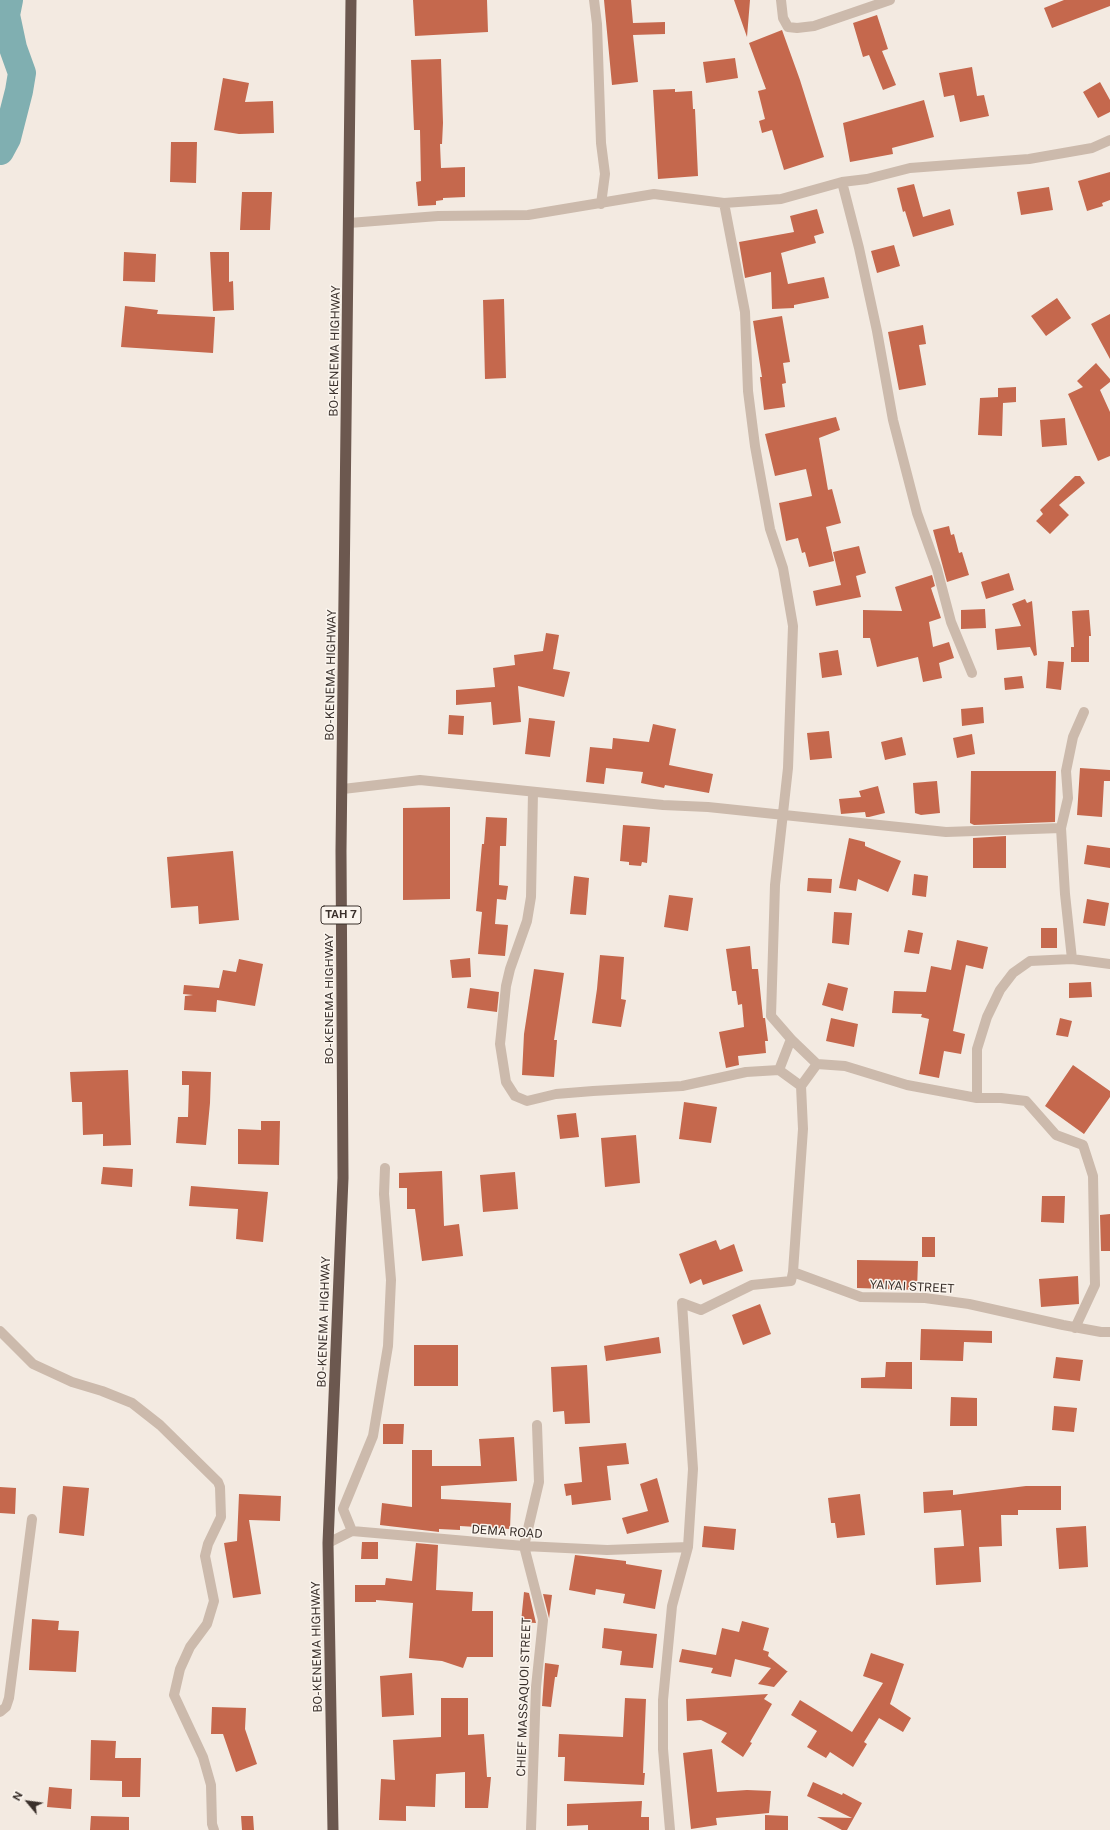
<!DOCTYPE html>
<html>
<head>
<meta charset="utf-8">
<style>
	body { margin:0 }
	#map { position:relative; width:1110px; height:1830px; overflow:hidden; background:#f3eae1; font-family:"Public Sans",sans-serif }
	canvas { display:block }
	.north { position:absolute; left:8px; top:1782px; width:40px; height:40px; -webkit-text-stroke:3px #fbf5ee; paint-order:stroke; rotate:299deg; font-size:11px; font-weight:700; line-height:16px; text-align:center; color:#3a302b }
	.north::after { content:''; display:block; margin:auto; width:14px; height:18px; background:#3a302b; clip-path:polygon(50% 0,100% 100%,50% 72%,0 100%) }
</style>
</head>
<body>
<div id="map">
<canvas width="1110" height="1830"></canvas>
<div class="north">N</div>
</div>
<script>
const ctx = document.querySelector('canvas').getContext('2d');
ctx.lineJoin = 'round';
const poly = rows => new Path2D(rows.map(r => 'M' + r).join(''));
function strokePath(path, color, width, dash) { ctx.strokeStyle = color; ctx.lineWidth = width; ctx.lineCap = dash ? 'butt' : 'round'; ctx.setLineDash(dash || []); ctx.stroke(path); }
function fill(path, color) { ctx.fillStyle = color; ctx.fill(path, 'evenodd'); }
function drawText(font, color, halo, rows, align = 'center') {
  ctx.font = font + ' "Public Sans",sans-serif'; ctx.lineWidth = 3; ctx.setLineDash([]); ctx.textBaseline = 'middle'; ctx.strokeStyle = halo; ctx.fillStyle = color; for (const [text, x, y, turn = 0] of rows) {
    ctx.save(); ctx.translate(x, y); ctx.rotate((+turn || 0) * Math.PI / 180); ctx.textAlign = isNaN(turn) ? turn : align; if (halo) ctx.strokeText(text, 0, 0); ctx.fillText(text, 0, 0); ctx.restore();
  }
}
strokePath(poly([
	[0,151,7,138,19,91,22,73,13,48,6,15,9,0]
]), '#80afb1', 28);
fill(poly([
	[413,0,487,0,488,32,415,36],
	[604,0,631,0,633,23,665,22,665,34,633,35,638,82,612,85],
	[734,0,750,0,747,37],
	[1064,0,1110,0,1110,6,1052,28,1044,8],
	[877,15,888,49,882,51,896,85,883,90,869,55,863,57,853,23],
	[782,30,800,80,824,157,784,170,772,130,762,133,759,121,765,119,758,91,766,89,749,43],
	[735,58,738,78,706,83,703,62],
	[441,59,443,123,442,144,440,144,441,168,465,167,465,197,443,198,443,200,436,201,436,205,418,206,416,182,421,181,420,130,414,130,411,60],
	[972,67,977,96,984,95,989,116,960,122,954,95,944,97,939,73],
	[223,78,249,83,245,102,273,101,274,133,239,134,214,130],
	[1100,82,1110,100,1110,112,1098,118,1083,92],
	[675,89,675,92,692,91,693,109,695,109,698,176,658,179,653,90],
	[924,100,934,137,892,148,893,154,850,162,843,123],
	[171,142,197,142,196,183,170,182],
	[1110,172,1110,200,1102,203,1103,206,1087,211,1078,181],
	[914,184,923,217,950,209,954,225,913,237,905,211,903,212,897,188],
	[1049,187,1053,210,1021,215,1017,192],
	[242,192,272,192,270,230,240,230],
	[817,209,824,233,814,236,816,243,781,253,788,284,824,277,829,298,794,305,794,308,772,309,771,272,745,278,739,242,794,232,790,216],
	[894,245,900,266,877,273,871,251],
	[124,252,156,254,155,282,123,281],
	[210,252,229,252,229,282,233,281,234,310,213,311],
	[1057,298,1071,318,1046,336,1031,316],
	[504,299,506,378,485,379,483,300],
	[125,306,158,310,157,314,215,317,213,353,121,347],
	[1110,314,1110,359,1091,324],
	[782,316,790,362,783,363,786,383,782,384,785,407,764,410,760,377,762,377,753,321],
	[923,325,926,344,919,345,926,385,899,390,888,332],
	[1096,363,1110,379,1110,382,1100,390,1110,412,1110,456,1098,461,1068,394,1083,387,1077,381],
	[1016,387,1016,402,1003,403,1002,436,978,435,980,398,998,397,998,388],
	[836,417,840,430,819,438,828,490,832,489,841,523,826,527,834,561,809,567,805,552,802,553,798,538,786,541,779,503,812,496,806,469,775,476,765,434],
	[1065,418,1067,445,1042,447,1040,420],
	[1075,476,1080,476,1085,483,1059,505,1069,515,1050,534,1036,521,1043,514,1040,510],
	[949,526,951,535,954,534,959,553,962,552,969,575,947,582,933,530],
	[859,546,866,573,856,576,861,597,816,606,813,591,841,585,833,552],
	[1009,573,1014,590,986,599,981,582],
	[932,575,935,586,931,588,941,618,929,622,933,647,949,642,954,658,939,663,942,678,923,682,918,657,877,667,870,638,863,638,863,610,902,611,895,587],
	[1025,599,1027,603,1032,601,1037,655,1034,656,1030,647,997,650,995,629,1021,626,1012,604],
	[985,609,986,628,961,629,961,610],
	[1089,610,1091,636,1089,636,1089,662,1071,662,1071,647,1074,647,1072,611],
	[546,633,559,635,553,669,570,672,564,697,518,686,521,722,493,725,491,702,456,705,456,690,495,687,493,668,515,665,514,655,543,651],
	[838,650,842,675,822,678,819,653],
	[1048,661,1064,662,1061,690,1046,688],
	[1022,676,1024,688,1005,690,1004,678],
	[983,707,984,723,962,726,961,709],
	[449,715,464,716,463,735,448,734],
	[529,718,555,721,550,757,525,754],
	[653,724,676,729,669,765,713,774,709,793,665,785,664,788,641,783,643,772,606,768,604,784,586,782,590,747,612,749,613,738,649,742],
	[829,731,832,758,810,760,807,733],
	[972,734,975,754,957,758,953,738],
	[902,737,906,755,885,760,881,742],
	[1080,768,1110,770,1110,781,1104,781,1102,817,1077,815],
	[971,771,1056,771,1055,822,974,825,970,823],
	[937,781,940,813,921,815,915,813,913,783],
	[878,786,885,813,869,817,866,817,865,812,841,814,839,799,861,797,859,791],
	[450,807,450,899,403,900,403,808],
	[486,817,507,818,506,846,500,846,499,885,508,886,506,900,497,899,495,924,508,925,505,956,478,954,482,912,476,911,482,844,484,844],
	[623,825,650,827,647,863,642,862,641,866,629,865,629,862,620,861],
	[1006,836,1006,868,973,868,973,838],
	[849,838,865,842,865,846,901,861,888,892,858,879,856,891,839,888],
	[1087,845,1110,848,1110,868,1084,864],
	[233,851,239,920,199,924,198,906,171,908,167,857],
	[914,874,928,876,926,897,912,895],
	[574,876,589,878,586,915,570,914],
	[808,878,832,879,831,893,807,891],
	[669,895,693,898,688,931,664,927],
	[1087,899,1109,903,1105,926,1083,923],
	[834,912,852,913,849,945,832,943],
	[1041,928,1057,928,1057,948,1041,948],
	[908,930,923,933,919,954,904,952],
	[957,940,988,947,983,969,966,965,953,1031,965,1034,961,1054,944,1051,939,1078,919,1074,929,1019,921,1017,922,1014,892,1013,894,991,926,992,931,966,951,970],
	[750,946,752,969,758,969,763,1018,765,1018,768,1041,765,1041,766,1053,738,1056,739,1065,726,1068,719,1032,744,1027,742,1004,738,1005,736,991,732,991,726,949],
	[600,955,624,957,621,999,626,1000,621,1027,592,1023,597,989],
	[470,958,471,977,452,978,450,960],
	[239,959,263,964,255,1006,217,1000,216,1012,184,1010,185,996,193,995,183,994,184,985,219,988,223,970,236,972],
	[534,969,564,973,554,1040,557,1040,554,1077,522,1075,524,1034],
	[1091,982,1092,997,1069,998,1069,983],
	[828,983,848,988,843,1011,822,1005],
	[470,988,499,992,497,1012,467,1008],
	[831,1018,858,1024,854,1047,826,1041],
	[1060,1018,1072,1021,1068,1037,1056,1035],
	[1073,1065,1110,1091,1110,1097,1084,1134,1045,1106],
	[128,1070,131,1145,103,1146,103,1134,83,1135,82,1102,72,1102,70,1072],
	[182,1071,211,1072,210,1103,206,1145,176,1143,178,1117,188,1117,189,1085,182,1085],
	[684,1102,717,1107,711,1143,679,1139],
	[576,1113,579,1137,560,1139,557,1115],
	[261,1121,280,1121,279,1165,238,1164,238,1129,261,1130],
	[636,1135,640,1183,605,1187,601,1138],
	[103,1167,133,1169,132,1187,101,1184],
	[442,1171,444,1226,459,1224,463,1256,422,1261,415,1209,407,1209,407,1188,399,1188,399,1173],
	[515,1172,518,1209,483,1212,480,1175],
	[191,1186,268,1192,263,1242,236,1239,238,1209,189,1206],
	[1042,1196,1065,1196,1064,1223,1041,1222],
	[1110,1214,1110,1251,1101,1251,1100,1215],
	[922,1237,935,1237,935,1257,922,1257],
	[716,1240,720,1250,734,1244,743,1271,703,1285,701,1279,690,1284,679,1254],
	[857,1260,918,1261,917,1290,857,1288],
	[1078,1276,1079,1304,1041,1307,1039,1279],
	[760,1304,771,1334,743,1345,732,1315],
	[921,1329,992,1331,992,1343,964,1342,963,1361,920,1360],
	[659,1337,661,1353,606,1361,604,1346],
	[414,1345,458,1345,458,1386,414,1386],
	[1056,1357,1083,1360,1080,1381,1053,1378],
	[886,1362,912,1362,912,1389,861,1388,861,1378,885,1377],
	[587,1365,590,1423,565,1424,564,1411,553,1412,551,1367],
	[951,1397,977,1398,977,1426,950,1426],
	[1054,1406,1077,1408,1074,1432,1052,1430],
	[383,1424,404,1424,403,1444,383,1444],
	[514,1437,517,1481,441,1486,441,1499,511,1503,510,1529,460,1526,460,1530,439,1529,439,1532,380,1525,382,1503,412,1507,412,1450,432,1450,432,1466,481,1466,479,1439],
	[626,1443,629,1464,607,1466,611,1500,572,1505,571,1495,566,1496,564,1484,582,1482,579,1447],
	[657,1478,669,1522,627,1534,622,1518,648,1511,640,1484],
	[63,1486,89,1488,84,1536,59,1533],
	[1026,1486,1061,1486,1061,1510,1018,1510,1018,1515,1001,1515,1002,1546,979,1547,981,1582,936,1585,934,1548,964,1546,961,1510,924,1513,923,1492,953,1490,953,1495],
	[0,1487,16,1488,15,1514,0,1513],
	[239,1494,281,1496,280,1521,249,1520,261,1594,233,1598,224,1543,237,1541],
	[860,1494,865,1535,837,1538,835,1523,831,1523,828,1498],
	[704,1526,736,1529,734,1550,702,1547],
	[1086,1526,1088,1567,1059,1569,1056,1528],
	[362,1542,378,1542,378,1559,361,1559],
	[416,1543,438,1545,436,1590,473,1592,472,1611,493,1611,493,1657,467,1657,463,1668,442,1661,409,1658,413,1603,376,1600,376,1602,355,1602,355,1585,385,1585,386,1578,412,1581],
	[575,1555,626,1561,626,1564,662,1570,655,1609,623,1603,625,1594,596,1589,595,1595,569,1590],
	[524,1592,529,1593,536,1623,521,1622],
	[543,1594,552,1595,549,1619,549,1618],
	[32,1619,59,1621,58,1630,79,1631,76,1672,29,1670],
	[742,1621,769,1628,763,1650,769,1652,768,1656,788,1672,787,1672,774,1687,758,1684,771,1668,735,1659,731,1677,711,1673,713,1668,679,1662,682,1649,716,1655,722,1628,739,1632],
	[604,1628,657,1634,653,1668,620,1665,622,1651,602,1648],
	[871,1653,904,1664,890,1704,911,1718,903,1732,879,1718,864,1742,867,1744,853,1767,830,1752,826,1758,807,1747,817,1731,791,1715,800,1700,852,1732,883,1683,863,1676],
	[545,1663,559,1665,557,1677,555,1677,551,1707,542,1706],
	[412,1673,414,1715,382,1717,380,1676],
	[768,1694,764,1699,772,1704,750,1742,752,1743,743,1757,721,1742,727,1733,701,1720,687,1721,686,1699],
	[441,1698,468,1698,468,1735,484,1734,487,1777,491,1777,488,1808,465,1808,465,1772,436,1774,435,1807,406,1806,406,1821,379,1820,381,1779,395,1780,393,1740,441,1737],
	[625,1698,646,1699,643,1773,645,1773,644,1785,564,1781,565,1757,558,1757,559,1734,623,1737],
	[212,1707,246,1708,245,1729,257,1764,236,1772,223,1734,211,1734],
	[91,1740,116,1741,115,1758,141,1758,140,1797,122,1797,122,1781,90,1780],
	[712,1749,717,1792,747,1790,771,1791,769,1813,716,1818,717,1825,691,1829,683,1753],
	[813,1782,842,1795,843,1793,862,1803,847,1830,842,1830,817,1817,852,1818,807,1796],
	[49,1787,72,1789,71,1809,47,1807],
	[642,1801,641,1817,649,1817,649,1830,588,1830,588,1825,567,1826,567,1804],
	[765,1815,788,1816,788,1830,765,1830],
	[91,1816,129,1817,129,1830,90,1830],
	[241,1816,253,1816,254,1830,242,1830]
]), '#c5684d');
strokePath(poly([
	[594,0,597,24,601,143,605,174,601,204],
	[781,0,783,18,788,27,797,28,814,26,890,0],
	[842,182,859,248,877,331,893,420,917,513,937,569,951,622,972,673],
	[724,203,745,312,748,391,755,446,770,529,783,568,793,626,788,768,775,885,771,1016,791,1039,817,1064,845,1066,907,1085,977,1098,1001,1098,1026,1101,1056,1135,1083,1145,1093,1176,1095,1285,1075,1328],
	[349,223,438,216,528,215,654,194,724,203,781,199,842,182,867,179,910,168,1029,159,1092,148,1110,140],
	[1084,712,1073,737,1066,771,1068,798,1061,828,1065,894,1072,959,1110,964],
	[343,789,420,780,663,805,708,807,946,832,1061,828],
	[533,792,531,897,527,921,510,969,506,986,500,1044,506,1082,515,1096,527,1101,556,1094,593,1091,682,1086,746,1072,779,1070,791,1039],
	[779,1070,801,1086],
	[977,1098,977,1049,987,1017,1000,990,1013,973,1030,961,1072,959],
	[793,1272,803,1129,801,1086,817,1064],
	[0,1331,33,1364,72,1382,102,1391,132,1403,160,1425,218,1482,220,1487,221,1517,208,1544,205,1556,214,1601,207,1624,190,1647,180,1669,174,1695,203,1757,211,1785,212,1824,214,1830],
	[352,1531,343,1509,373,1436,388,1346,391,1280,384,1194,385,1168],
	[328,1543,352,1531,524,1546,607,1550,688,1547],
	[0,1712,6,1707,9,1698,32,1519],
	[531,1830,536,1687,543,1620,524,1546,539,1482,537,1425],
	[670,1830,663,1749,663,1700,672,1606,688,1547,693,1469,682,1303,701,1310,752,1285,791,1281,793,1272,861,1297,925,1298,969,1304,1063,1325,1101,1332,1110,1332]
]), '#ccbaac', 10);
strokePath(poly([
	[333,1830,328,1543,343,1178,341,851,351,0]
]), '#6c584f', 11);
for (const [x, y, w] of [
	[341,915,40]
]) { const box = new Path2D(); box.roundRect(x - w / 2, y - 9, w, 18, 3); ctx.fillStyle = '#fbf5ee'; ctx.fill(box); strokePath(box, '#3a302b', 1); }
drawText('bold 11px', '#3a302b', null, [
	["TAH 7",341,915]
]);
drawText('12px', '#3a302b', '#fbf5ee', [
	["BO-KENEMA HIGHWAY",335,351,-89],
	["BO-KENEMA HIGHWAY",331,675,-89],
	["BO-KENEMA HIGHWAY",329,999,-90],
	["YAIYAI STREET",912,1287,3],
	["BO-KENEMA HIGHWAY",324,1322,-88],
	["DEMA ROAD",507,1532,4],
	["BO-KENEMA HIGHWAY",317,1647,-91],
	["CHIEF MASSAQUOI STREET",524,1697,-88]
]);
</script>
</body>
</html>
